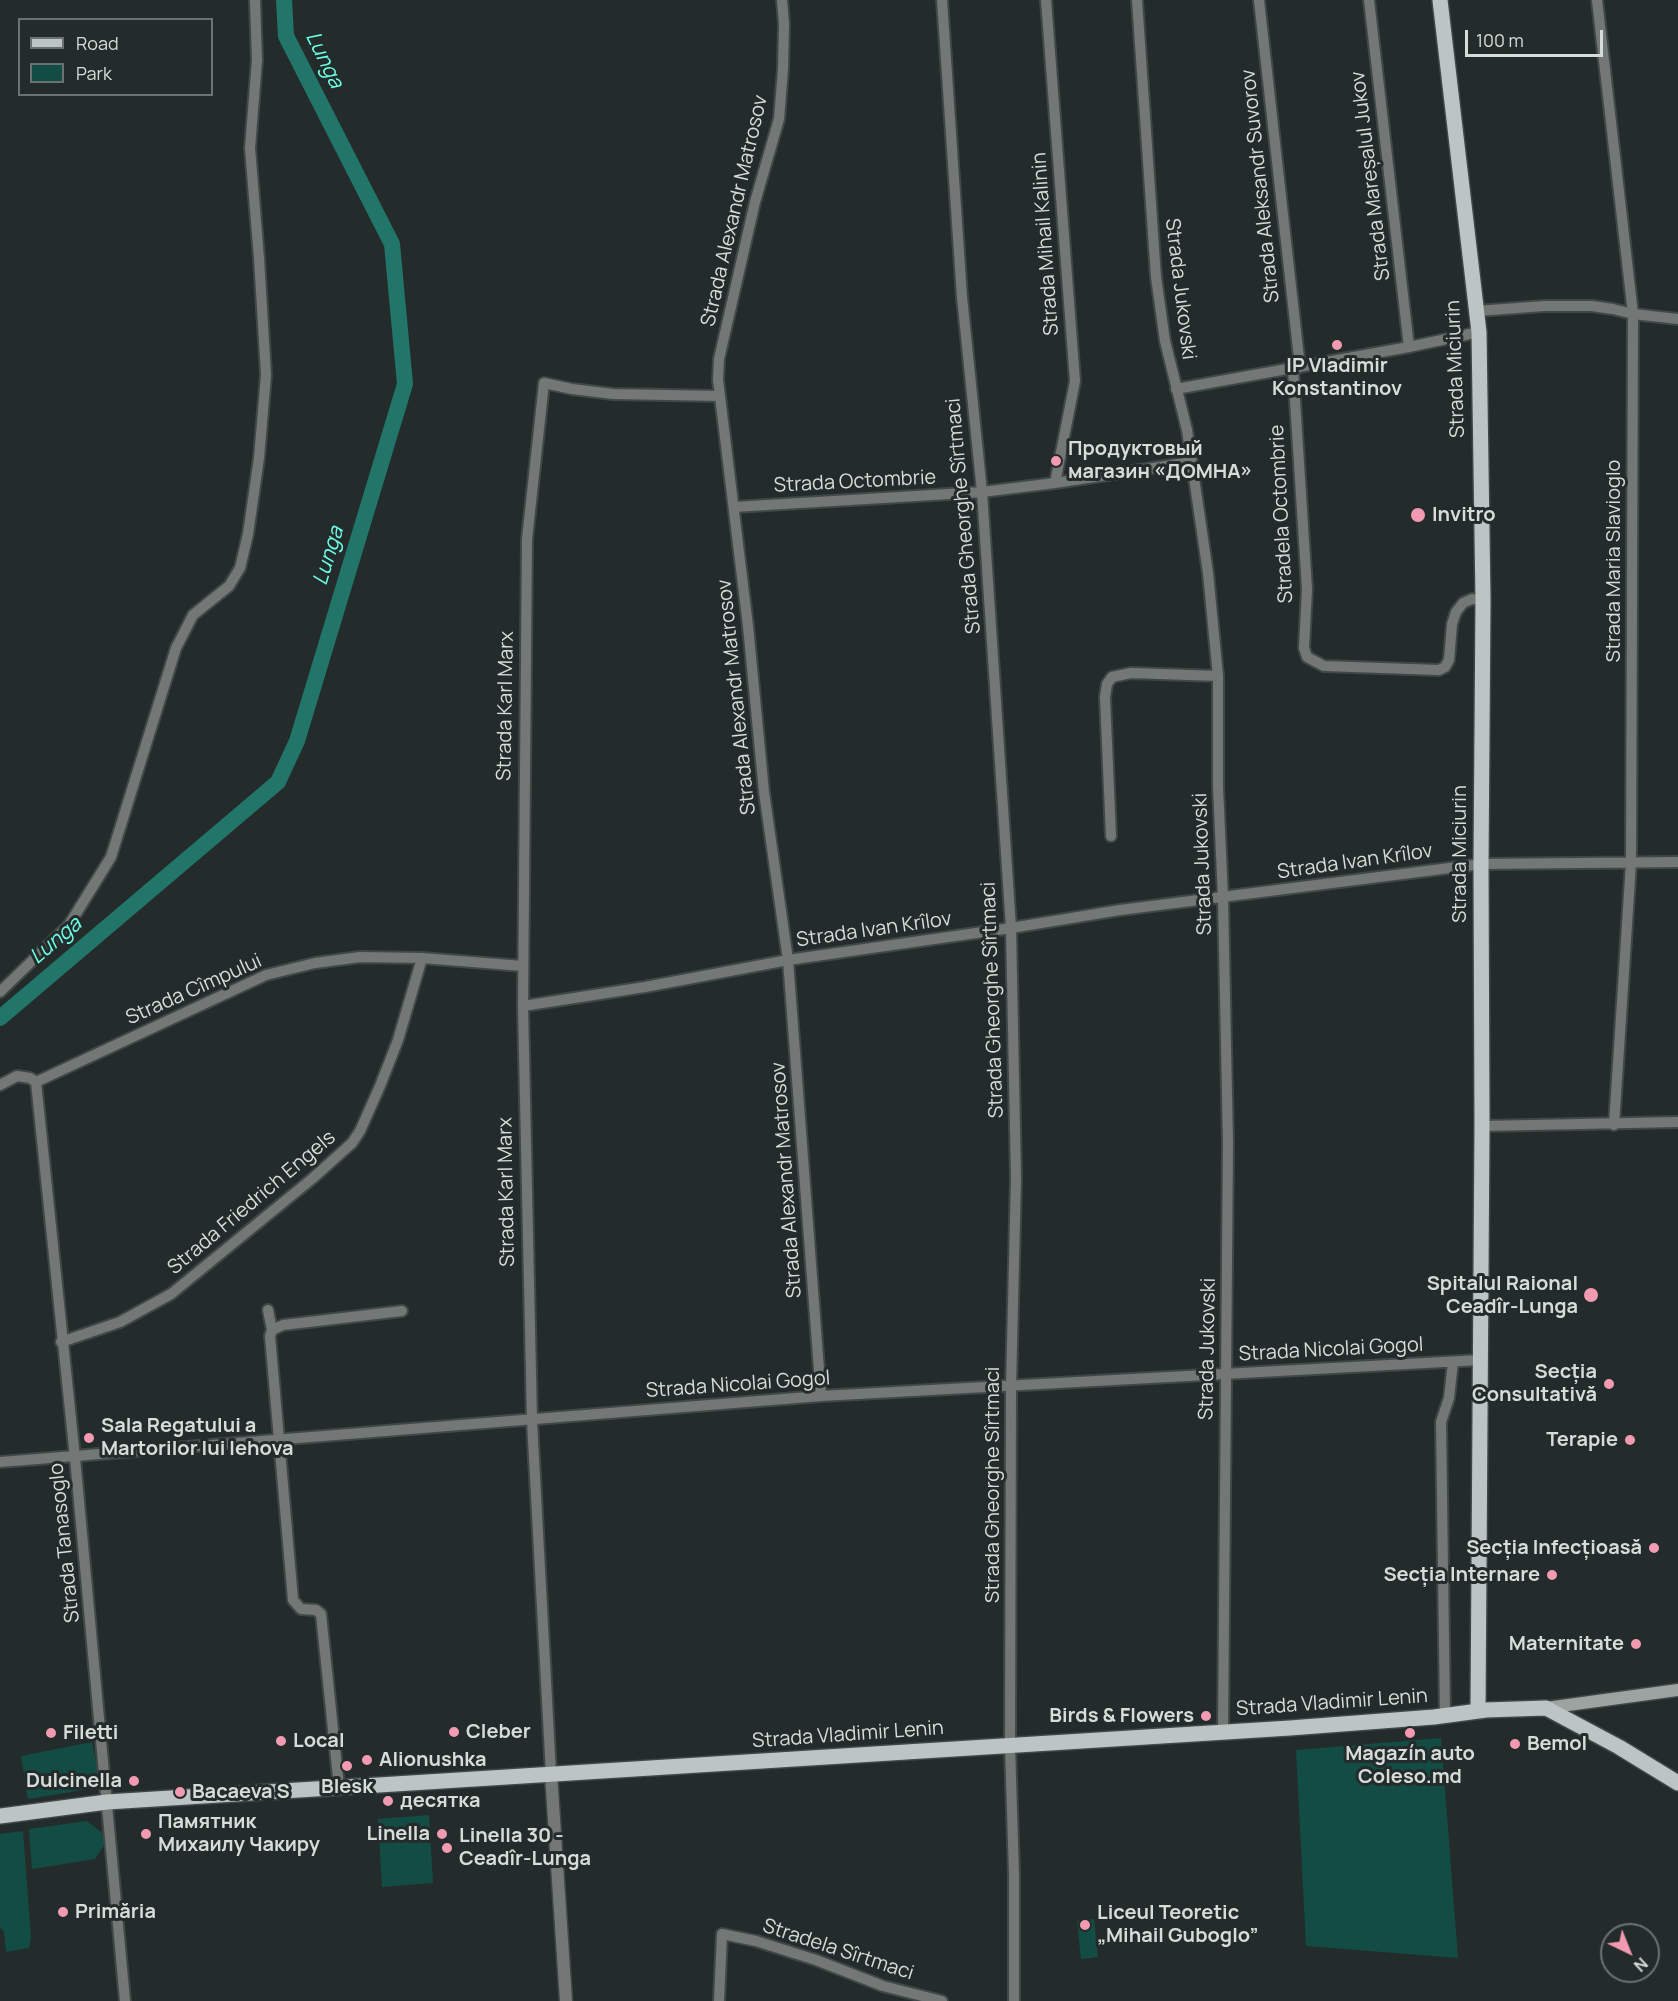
<!DOCTYPE html>
<html>
<head>
<meta charset="utf-8">
<style>
	body { margin:0 }
	#map { position:relative; width:1678px; height:2001px; overflow:hidden; background:#242c2b; font-family:Manrope,sans-serif }
	canvas { display:block }
	.legend { position:absolute; left:18px; top:18px; width:195px; height:78px; box-sizing:border-box; background:#242c2b; border:2px solid #6b7271; margin:0; padding:8px 10px; list-style:none; font-size:18px; color:#d6dcda }
	.legend li { display:flex; align-items:center; gap:12px; height:30px }
	.legend b { width:30px; border:2px solid #6b7271 }
	.north { position:absolute; left:1600px; top:1923px; width:60px; height:60px; box-sizing:border-box; background:#242c2b; border:2px solid #6b7271; border-radius:50%; rotate:137deg; font-size:16px; font-weight:700; line-height:24px; text-align:center; color:#d6dcda }
	.north::after { content:''; display:block; margin:auto; width:21px; height:27px; background:#f19ab2; clip-path:polygon(50% 0,100% 100%,50% 72%,0 100%) }
	.scale { position:absolute; left:1465px; top:30px; width:138px; height:27px; box-sizing:border-box; border:3px solid #d6dcda; border-top:0; padding-left:8px; font-size:18px; line-height:21px; white-space:nowrap; color:#d6dcda; -webkit-text-stroke:4px #242c2b; paint-order:stroke }
</style>
</head>
<body>
<div id="map">
<canvas width="1678" height="2001"></canvas>
<ul class="legend">
<li><b style="height:8px;background:#bcc5c3"></b>Road</li>
<li><b style="height:16px;background:#134c44"></b>Park</li>
</ul>
<div class="north">N</div>
<div class="scale">100 m</div>
</div>
<script>
const ctx = document.querySelector('canvas').getContext('2d');
ctx.lineJoin = 'round';
function fill(path, color) { ctx.fillStyle = color; ctx.fill(path, 'evenodd'); }
const poly = rows => new Path2D(rows.map(r => 'M' + r).join(''));
function strokePath(path, color, width, dash) { ctx.strokeStyle = color; ctx.lineWidth = width; ctx.lineCap = dash ? 'butt' : 'round'; ctx.setLineDash(dash || []); ctx.stroke(path); }
function drawText(font, color, halo, rows, align = 'center') {
  ctx.font = font + ' Manrope,sans-serif'; ctx.lineWidth = 6; ctx.setLineDash([]); ctx.textBaseline = 'middle'; ctx.strokeStyle = halo; ctx.fillStyle = color; for (const [text, x, y, turn = 0] of rows) {
    ctx.save(); ctx.translate(x, y); ctx.rotate((+turn || 0) * Math.PI / 180); ctx.textAlign = isNaN(turn) ? turn : align; if (halo) ctx.strokeText(text, 0, 0); ctx.fillText(text, 0, 0); ctx.restore();
  }
}
fill(poly([
	[1441,1738,1458,1958,1306,1946,1296,1750],
	[92,1742,101,1787,28,1799,21,1756],
	[429,1815,433,1883,382,1887,378,1819],
	[87,1821,109,1838,95,1859,32,1869,29,1829],
	[23,1831,31,1937,29,1948,6,1952,4,1932,0,1927,0,1834],
	[1094,1919,1098,1957,1081,1959,1077,1921]
]), '#134c44');
strokePath(poly([
	[0,1018,278,782,297,741,405,384,392,244,286,36,284,0]
]), '#227569', 16);
const minor = poly([
	[782,0,784,24,783,69,779,119,755,202,719,359,718,380,748,626,764,792,788,960,821,1396],
	[942,0,962,297,982,492,1011,928,1016,1178,1011,1387,1010,1746,1014,1875,1014,2001],
	[1046,0,1075,381,1055,483],
	[1137,0,1156,277,1165,341,1187,430,1208,573,1218,676,1218,787,1223,898,1228,1143,1223,1732],
	[1259,0,1300,367],
	[1369,0,1409,347],
	[1597,0,1633,314,1631,863,1614,1125],
	[1477,311,1544,306,1592,306,1613,309,1633,314,1678,319],
	[1293,369,1307,589,1304,648,1307,657,1324,666,1439,670,1445,667,1449,660,1452,624,1456,612,1463,603,1472,599,1483,600],
	[1176,389,1409,347,1479,332],
	[734,507,982,492,1055,483,1192,462],
	[1111,836,1105,697,1107,684,1112,677,1131,673,1218,676],
	[0,992,69,925,111,857,176,648,193,615,229,586,240,568,248,534,259,458,266,375,259,258,250,148,257,60,255,0],
	[523,1006,645,987,788,960,1011,928,1120,910,1481,864,1678,862],
	[36,1082,75,1458,125,2001],
	[0,1085,17,1076,30,1078,36,1082,266,975,315,963,360,957,422,958,523,966],
	[1482,1126,1678,1122],
	[268,1310,272,1330,270,1336,293,1600,301,1609,316,1610,321,1614,339,1787],
	[272,1330,283,1325,402,1311],
	[61,1342,120,1322,171,1294,313,1178,352,1143,360,1131,380,1086,398,1040,422,958],
	[0,1462,821,1396,1480,1360],
	[1445,1715,1441,1422,1449,1398,1453,1362],
	[551,1774,532,1421,523,1006,527,539,544,383,572,389,613,394,719,396],
	[719,2001,722,1934,756,1941,816,1960,883,1986,942,2001]
]);
const tertiary = poly([
	[551,1774,566,2001]
]);
const secondary = poly([
	[1546,1708,1678,1690]
]);
const primary = poly([
	[1440,0,1479,332,1483,600,1481,864,1482,1126,1478,1711],
	[0,1816,107,1802,1290,1728,1434,1717,1486,1710,1546,1708,1619,1747,1678,1783]
]);
strokePath(minor, '#404847', 14);
strokePath(tertiary, '#404847', 15);
strokePath(secondary, '#404847', 15);
strokePath(primary, '#404847', 18);
strokePath(minor, '#737776', 10);
strokePath(tertiary, '#737776', 12);
strokePath(secondary, '#9ca3a1', 12);
strokePath(primary, '#bcc5c3', 15);
for (const [x, y, r, color] of [
	[1337,345,6,"#f19ab2"],
	[1056,461,6,"#f19ab2"],
	[1418,515,8,"#f19ab2"],
	[1591,1295,8,"#f19ab2"],
	[1609,1384,6,"#f19ab2"],
	[89,1438,6,"#f19ab2"],
	[1630,1440,6,"#f19ab2"],
	[1654,1548,6,"#f19ab2"],
	[1552,1575,6,"#f19ab2"],
	[1636,1644,6,"#f19ab2"],
	[1206,1716,6,"#f19ab2"],
	[454,1732,6,"#f19ab2"],
	[51,1733,6,"#f19ab2"],
	[1410,1733,6,"#f19ab2"],
	[281,1741,6,"#f19ab2"],
	[1515,1744,6,"#f19ab2"],
	[367,1760,6,"#f19ab2"],
	[347,1766,6,"#f19ab2"],
	[134,1781,6,"#f19ab2"],
	[180,1792,6,"#f19ab2"],
	[388,1801,6,"#f19ab2"],
	[146,1834,6,"#f19ab2"],
	[442,1834,6,"#f19ab2"],
	[447,1848,6,"#f19ab2"],
	[63,1912,6,"#f19ab2"],
	[1085,1925,6,"#f19ab2"]
]) { const dot = new Path2D(); dot.arc(x, y, r, 0, 2 * Math.PI); ctx.fillStyle = color; ctx.fill(dot); strokePath(dot, '#242c2b', 2); }
drawText('20px', '#d6dcda', '#242c2b', [
	["Strada Mareșalul Jukov",1371,176,-97],
	["Strada Aleksandr Suvorov",1261,186,-96],
	["Strada Alexandr Matrosov",735,211,-77],
	["Strada Mihail Kalinin",1046,244,-94],
	["Strada Jukovski",1180,289,83],
	["Strada Miciurin",1456,369,-92],
	["Strada Octombrie",855,482,-3],
	["Stradela Octombrie",1282,514,-93],
	["Strada Gheorghe Sîrtmaci",964,516,-95],
	["Strada Maria Slavioglo",1614,561,-90],
	["Strada Alexandr Matrosov",737,697,-96],
	["Strada Karl Marx",506,706,-89],
	["Strada Miciurin",1460,854,-90],
	["Strada Ivan Krîlov",1355,862,-8],
	["Strada Jukovski",1203,864,-92],
	["Strada Ivan Krîlov",874,930,-8],
	["Strada Cîmpului",194,990,-24],
	["Strada Gheorghe Sîrtmaci",993,1000,-92],
	["Strada Alexandr Matrosov",787,1180,-94],
	["Strada Karl Marx",507,1192,-91],
	["Strada Friedrich Engels",252,1203,-40],
	["Strada Jukovski",1208,1349,-89],
	["Strada Nicolai Gogol",1331,1350,-3],
	["Strada Nicolai Gogol",738,1385,-4],
	["Strada Gheorghe Sîrtmaci",993,1485,-90],
	["Strada Tanasoglo",65,1543,-96],
	["Strada Vladimir Lenin",1332,1703,-4],
	["Strada Vladimir Lenin",848,1735,-4],
	["Stradela Sîrtmaci",838,1950,18]
]);
drawText('bold 20px', '#d6dcda', '#242c2b', [
	["IP Vladimir",1337,366,"center"],
	["Konstantinov",1337,389,"center"],
	["Продуктовый",1068,449],
	["магазин «ДОМНА»",1068,472],
	["Invitro",1432,515],
	["Spitalul Raional",1578,1284,"right"],
	["Ceadîr-Lunga",1578,1307,"right"],
	["Secția",1597,1372,"right"],
	["Consultativă",1597,1395,"right"],
	["Sala Regatului a",101,1426],
	["Martorilor lui Iehova",101,1449],
	["Terapie",1618,1440,"right"],
	["Secția Infecțioasă",1642,1548,"right"],
	["Secția Internare",1540,1575,"right"],
	["Maternitate",1624,1644,"right"],
	["Birds & Flowers",1194,1716,"right"],
	["Cleber",466,1732],
	["Filetti",63,1733],
	["Local",293,1741],
	["Bemol",1527,1744],
	["Magazín auto",1410,1754,"center"],
	["Coleso.md",1410,1777,"center"],
	["Alionushka",379,1760],
	["Dulcinella",122,1781,"right"],
	["Blesk",347,1787,"center"],
	["Bacaeva S",192,1792],
	["десятка",400,1801],
	["Памятник",158,1822],
	["Михаилу Чакиру",158,1845],
	["Linella",430,1834,"right"],
	["Linella 30 -",459,1836],
	["Ceadîr-Lunga",459,1859],
	["Primăria",75,1912],
	["Liceul Teoretic",1097,1913],
	["„Mihail Guboglo”",1097,1936]
], 'left');
drawText('italic 21px', '#6cffe8', '#242c2b', [
	["Lunga",324,60,64],
	["Lunga",329,556,-73],
	["Lunga",56,941,-40]
]);
</script>
</body>
</html>
